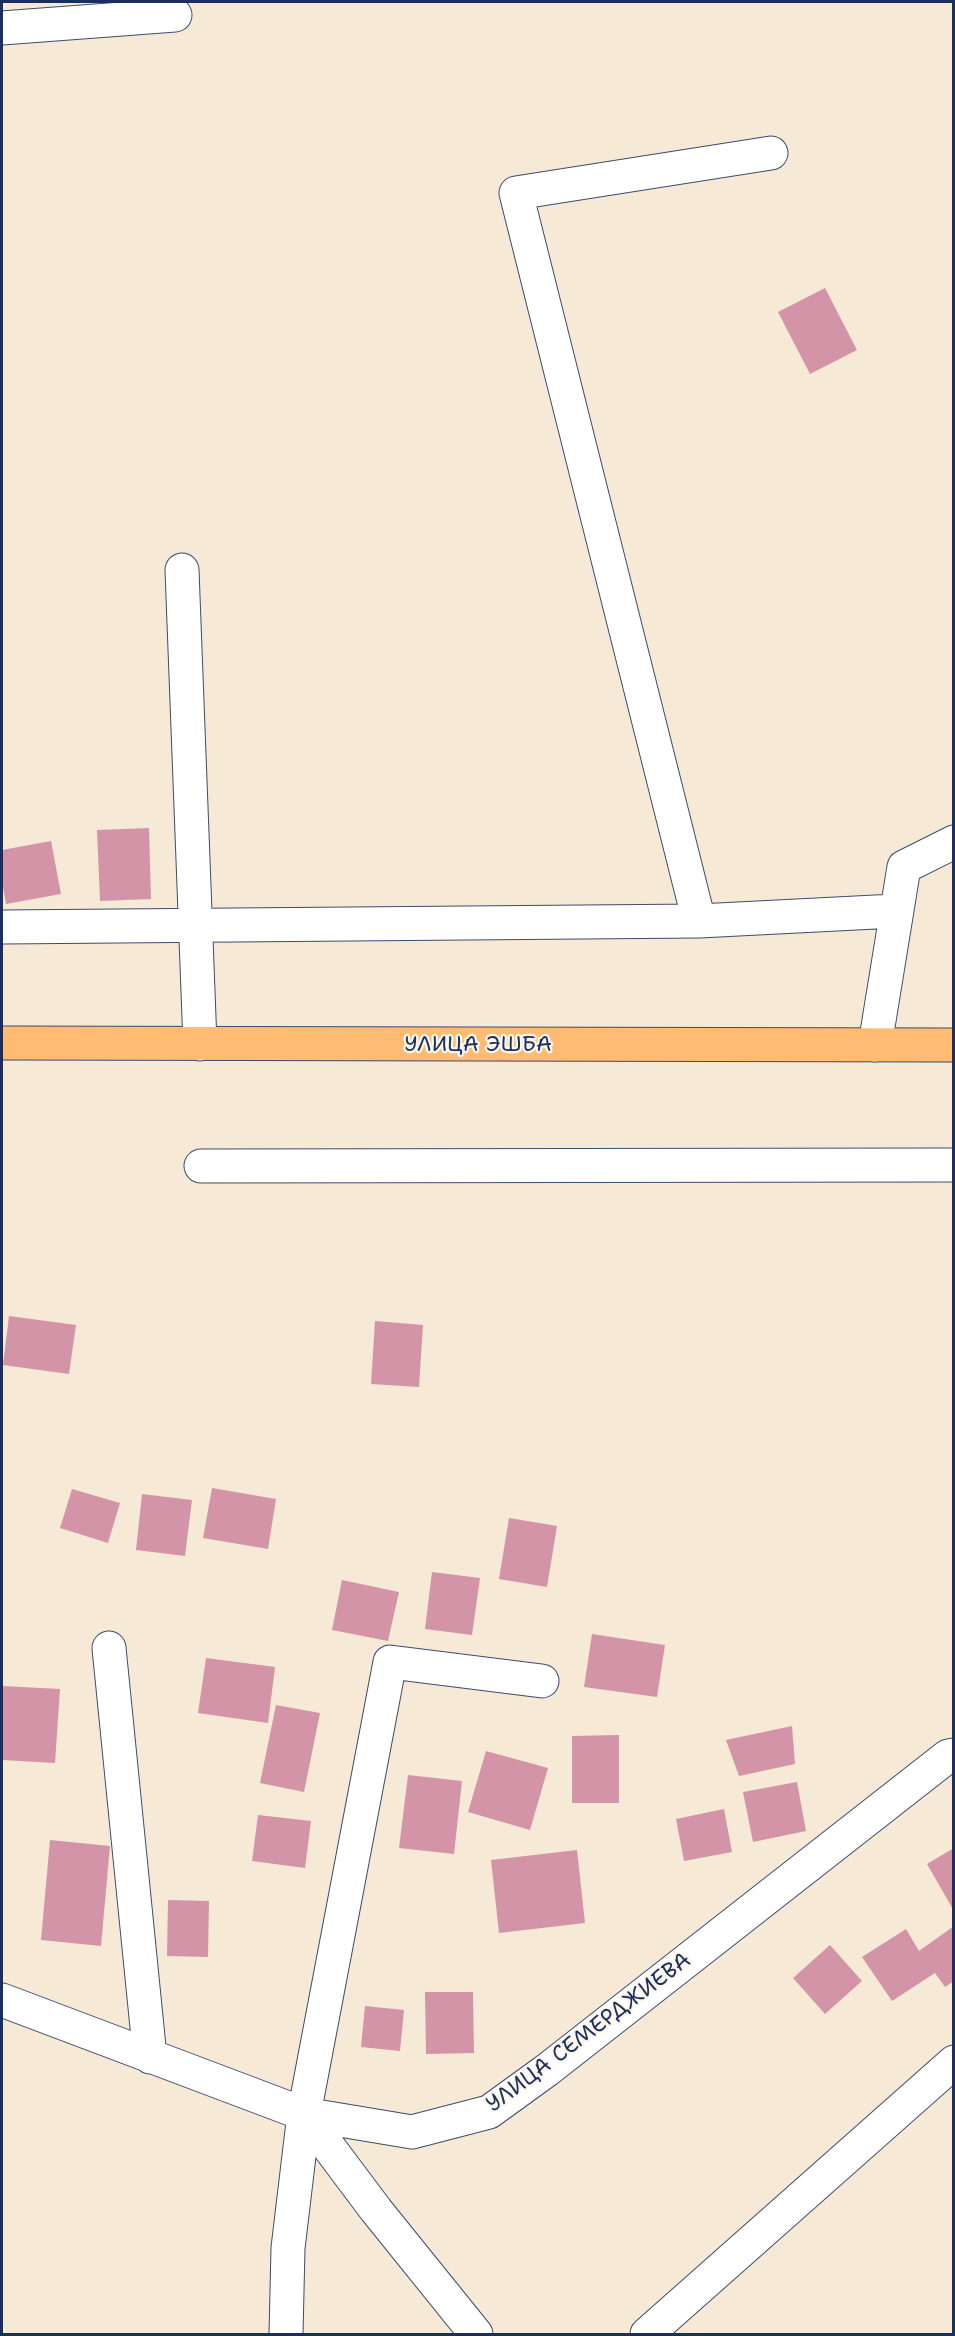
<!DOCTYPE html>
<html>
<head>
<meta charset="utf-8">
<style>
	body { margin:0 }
	#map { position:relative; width:955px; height:2336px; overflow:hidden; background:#f6e9d5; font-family:"Shantell Sans",sans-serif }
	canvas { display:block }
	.frame { position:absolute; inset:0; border:3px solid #1b2f5e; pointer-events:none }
</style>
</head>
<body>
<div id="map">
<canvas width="955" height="2336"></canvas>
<div class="frame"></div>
</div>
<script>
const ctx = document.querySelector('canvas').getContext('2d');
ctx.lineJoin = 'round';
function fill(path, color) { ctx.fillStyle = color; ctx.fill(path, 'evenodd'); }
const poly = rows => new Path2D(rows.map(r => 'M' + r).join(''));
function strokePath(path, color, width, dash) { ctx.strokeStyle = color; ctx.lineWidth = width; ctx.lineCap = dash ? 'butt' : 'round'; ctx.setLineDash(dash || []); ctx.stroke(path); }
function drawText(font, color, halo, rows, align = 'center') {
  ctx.font = font + ' "Shantell Sans",sans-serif'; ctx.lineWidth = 4.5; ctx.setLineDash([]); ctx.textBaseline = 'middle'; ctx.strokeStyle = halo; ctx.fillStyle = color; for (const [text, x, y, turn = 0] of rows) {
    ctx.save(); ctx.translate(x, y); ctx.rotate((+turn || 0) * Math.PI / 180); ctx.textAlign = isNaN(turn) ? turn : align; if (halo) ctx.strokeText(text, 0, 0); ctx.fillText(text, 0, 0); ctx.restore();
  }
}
fill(poly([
	[825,288,857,350,810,374,778,312],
	[149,828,151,899,100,901,97,830],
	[51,841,61,894,6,904,2,881,2,850],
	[9,1316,76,1325,69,1374,3,1365],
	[375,1321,423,1325,419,1387,371,1384],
	[212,1488,276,1499,268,1549,203,1538],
	[72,1489,120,1503,108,1543,60,1528],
	[142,1494,192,1500,185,1556,136,1550],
	[509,1518,557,1526,547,1587,499,1579],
	[432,1572,480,1578,472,1635,425,1629],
	[342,1580,399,1592,388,1641,332,1630],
	[592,1634,665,1645,657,1697,584,1687],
	[206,1658,275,1667,268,1723,198,1713],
	[2,1686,60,1689,55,1763,2,1760],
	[276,1705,320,1713,304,1792,260,1783],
	[792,1726,795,1764,739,1776,726,1740],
	[619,1735,619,1803,572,1803,572,1736],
	[486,1751,548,1768,530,1830,468,1812],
	[408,1775,462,1781,454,1854,399,1848],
	[797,1782,806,1831,753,1842,743,1792],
	[724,1809,732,1852,684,1861,676,1819],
	[258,1815,311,1821,305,1868,252,1861],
	[50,1840,110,1846,101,1946,41,1940],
	[954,1848,954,1911,927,1864],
	[577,1850,585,1923,499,1933,491,1860],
	[168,1900,209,1901,208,1957,167,1956],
	[954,1926,954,1981,945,1987,935,1973,892,2001,862,1957,906,1929,919,1951],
	[830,1945,862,1981,825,2014,793,1978],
	[425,1992,473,1992,474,2053,426,2054],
	[365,2006,404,2010,400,2051,361,2047]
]), '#d494a8');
const minor = poly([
	[2,28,175,15],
	[182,570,200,1044],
	[699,921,516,193,771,153],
	[2,927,699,921,895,911],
	[875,1045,904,867,954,842],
	[201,1166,954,1165],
	[109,1648,150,2057],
	[2,2000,304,2114,412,2132,489,2112,547,2070,948,1756,954,1755],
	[304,2114,376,2210,476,2334],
	[286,2334,288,2248,304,2114,390,1662,542,1681],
	[647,2334,954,2062]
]);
const highway = poly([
	[2,1043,954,1045]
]);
strokePath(minor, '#3c4b70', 35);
strokePath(highway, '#3c4b70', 35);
strokePath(minor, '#fff', 33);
strokePath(highway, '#febb71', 33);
drawText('22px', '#1b2f5e', '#fbf7ec', [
	["УЛИЦА ЭШБА",478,1045],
	["УЛИЦА СЕМЕРДЖИЕВА",589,2033,-37]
]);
</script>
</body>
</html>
